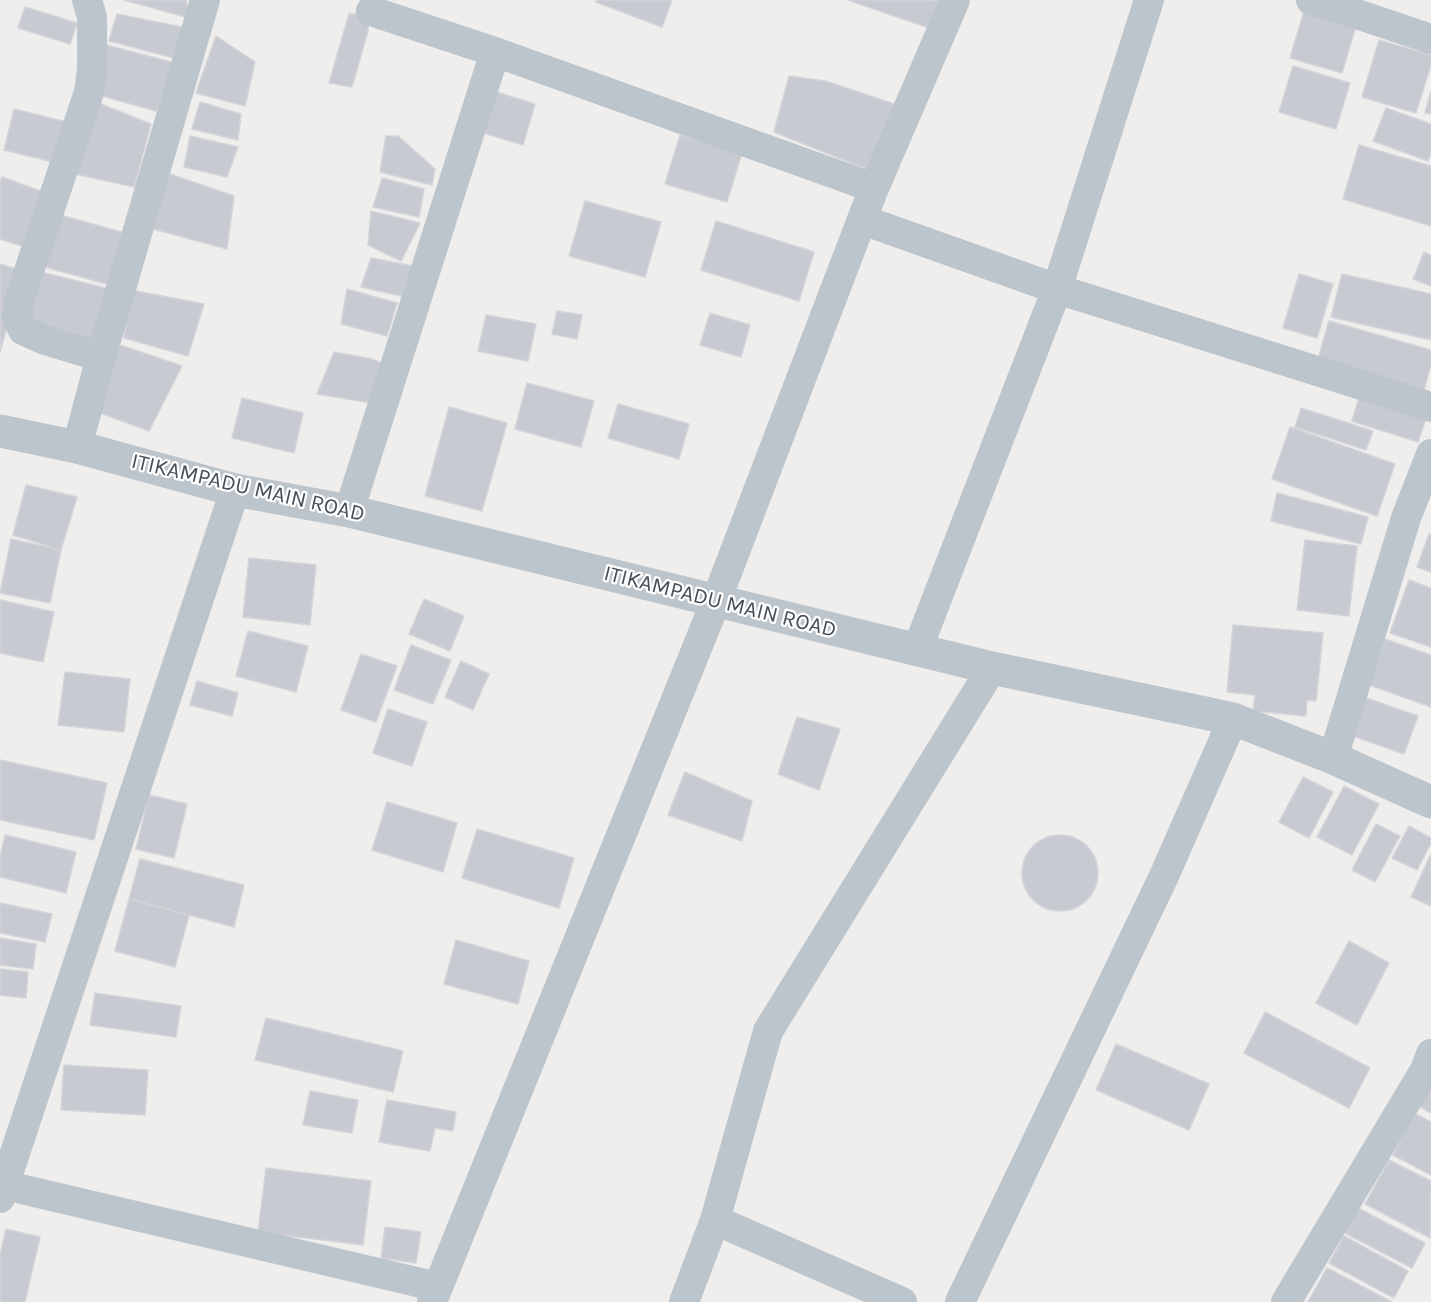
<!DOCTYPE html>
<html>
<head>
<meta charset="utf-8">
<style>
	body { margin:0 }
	canvas { display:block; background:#f0eded }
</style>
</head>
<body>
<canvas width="1431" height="1302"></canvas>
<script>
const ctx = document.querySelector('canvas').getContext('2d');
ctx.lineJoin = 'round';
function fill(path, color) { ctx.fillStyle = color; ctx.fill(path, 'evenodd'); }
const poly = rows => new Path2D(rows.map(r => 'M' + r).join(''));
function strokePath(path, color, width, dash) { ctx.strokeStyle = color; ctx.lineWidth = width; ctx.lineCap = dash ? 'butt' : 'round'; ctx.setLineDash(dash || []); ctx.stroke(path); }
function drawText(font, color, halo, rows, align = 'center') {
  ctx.font = font + ' Karla,sans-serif'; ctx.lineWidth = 4.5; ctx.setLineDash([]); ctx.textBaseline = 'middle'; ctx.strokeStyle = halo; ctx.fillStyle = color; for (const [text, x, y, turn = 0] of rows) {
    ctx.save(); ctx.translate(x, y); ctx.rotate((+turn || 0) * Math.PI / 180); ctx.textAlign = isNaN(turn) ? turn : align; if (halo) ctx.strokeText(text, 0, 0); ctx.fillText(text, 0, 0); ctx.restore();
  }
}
const building = poly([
	[124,0,186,0,189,18,124,0],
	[597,0,672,0,662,27,596,2,597,0],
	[848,0,939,0,929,28,848,0],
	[25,7,77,23,70,44,18,28,25,7],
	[1304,11,1356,26,1342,73,1290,58,1304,11],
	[117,14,187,28,178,59,109,41,117,14],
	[349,14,368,14,368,31,352,87,329,83,349,14],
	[216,36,255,62,245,106,196,93,216,36],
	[1379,40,1431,55,1431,65,1416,113,1362,97,1379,40],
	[106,45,175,63,156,111,95,94,106,45],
	[1293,66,1350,83,1336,129,1279,112,1293,66],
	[789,76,825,81,897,105,871,171,774,132,789,76],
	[493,91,535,104,523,145,480,132,493,91],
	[1431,91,1431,114,1425,113,1431,91],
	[91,100,151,124,134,187,75,174,91,100],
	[200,102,241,114,238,140,192,129,200,102],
	[1386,108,1431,124,1431,153,1428,161,1373,141,1386,108],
	[14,109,67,122,57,163,4,150,14,109],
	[680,135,742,153,727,202,665,184,680,135],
	[190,136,238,147,227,177,184,167,190,136],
	[386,136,398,136,435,169,432,185,380,172,386,136],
	[1359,145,1431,166,1431,226,1343,199,1359,145],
	[167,173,234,196,227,249,153,229,167,173],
	[2,177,46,193,25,247,0,239,0,182,2,177],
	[382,178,424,189,419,217,373,207,382,178],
	[585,201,661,222,645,277,569,256,585,201],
	[371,211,420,223,401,261,368,245,371,211],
	[60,215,125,233,110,285,45,267,60,215],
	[716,221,814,252,799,301,701,270,716,221],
	[1424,252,1431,255,1431,286,1413,279,1424,252],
	[371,258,413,266,401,296,361,287,371,258],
	[0,264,23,271,0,352,0,264],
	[41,272,113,290,99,343,26,322,41,272],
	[1299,274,1333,284,1317,338,1283,328,1299,274],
	[1342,274,1431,294,1431,340,1331,317,1342,274],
	[347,289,397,303,387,336,341,324,347,289],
	[131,290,204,304,188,356,124,338,131,290],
	[557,311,582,315,577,339,552,334,557,311],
	[710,313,750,325,741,357,700,345,710,313],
	[486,315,536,324,528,361,478,351,486,315],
	[1329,321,1431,350,1431,365,1422,397,1316,366,1329,321],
	[117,344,182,366,149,431,95,411,117,344],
	[334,352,372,359,381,363,371,403,317,394,334,352],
	[527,383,594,401,581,447,515,429,527,383],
	[1360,394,1427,416,1418,442,1352,421,1360,394],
	[242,398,303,413,294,453,232,438,242,398],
	[618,404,689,424,679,459,608,438,618,404],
	[449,407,507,423,482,511,425,496,449,407],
	[1301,408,1373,431,1366,450,1295,427,1301,408],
	[1290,427,1395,464,1377,516,1272,479,1290,427],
	[26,485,77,497,61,550,13,535,26,485],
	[1277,493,1368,517,1361,544,1271,521,1277,493],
	[1429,534,1431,535,1431,572,1417,567,1429,534],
	[11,539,61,550,50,603,0,593,11,539],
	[1305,540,1357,546,1349,616,1297,610,1305,540],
	[249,558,316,565,310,625,243,617,249,558],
	[1409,580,1431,588,1431,647,1390,633,1409,580],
	[424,599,464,616,450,651,409,634,424,599],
	[0,600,54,612,43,662,0,653,0,600],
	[1233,625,1323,633,1316,701,1307,700,1306,716,1253,711,1255,695,1227,692,1233,625],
	[248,631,308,646,296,692,236,676,248,631],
	[1385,639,1431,655,1431,707,1369,685,1385,639],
	[411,645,451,660,433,704,394,690,411,645],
	[361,654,397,666,376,722,341,710,361,654],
	[461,661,489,674,473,710,445,697,461,661],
	[65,672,130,679,124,732,58,725,65,672],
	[197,681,238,693,232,716,190,705,197,681],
	[1366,698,1418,716,1404,754,1353,736,1366,698],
	[388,709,427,722,412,766,373,753,388,709],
	[797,717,840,729,819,790,778,774,797,717],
	[0,760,107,783,94,840,0,820,0,760],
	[685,772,752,801,742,841,668,815,685,772],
	[1303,777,1333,792,1309,838,1279,822,1303,777],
	[1344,786,1379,804,1352,855,1317,837,1344,786],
	[149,795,187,804,174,858,136,849,149,795],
	[387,802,457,823,443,872,372,850,387,802],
	[1376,824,1400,836,1375,882,1352,870,1376,824],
	[1409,826,1431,838,1431,843,1417,870,1392,858,1409,826],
	[477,829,574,858,559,908,462,878,477,829],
	'1022 873a38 38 0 1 1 76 0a38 38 0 1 1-76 0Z',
	[5,835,76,852,66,893,0,877,0,858,5,835],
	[1431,854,1431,906,1411,897,1431,854],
	[140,859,244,885,234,927,129,899,140,859],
	[129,899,189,915,175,967,115,951,129,899],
	[0,903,52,914,45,942,0,933,0,903],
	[0,938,36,944,33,969,0,965,0,938],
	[456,940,529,961,518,1004,444,984,456,940],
	[1349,941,1389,963,1357,1025,1316,1003,1349,941],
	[0,969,28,972,26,998,0,995,0,969],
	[95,993,181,1006,176,1037,90,1025,95,993],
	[1265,1012,1370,1068,1349,1108,1244,1053,1265,1012],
	[266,1018,403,1051,393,1092,255,1060,266,1018],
	[1116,1044,1209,1084,1189,1130,1096,1090,1116,1044],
	[64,1065,148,1070,145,1115,61,1110,64,1065],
	[1431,1083,1431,1113,1419,1106,1431,1083],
	[310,1091,358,1100,352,1133,303,1125,310,1091],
	[387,1100,456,1112,453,1131,435,1128,430,1151,379,1142,387,1100],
	[1414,1113,1431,1122,1431,1175,1393,1155,1414,1113],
	[1389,1160,1431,1181,1430,1238,1365,1204,1389,1160],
	[266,1168,371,1181,363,1245,258,1232,266,1168],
	[1356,1207,1425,1243,1412,1268,1343,1232,1356,1207],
	[385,1227,421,1232,416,1263,381,1258,385,1227],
	[6,1229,40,1237,25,1302,0,1302,0,1255,6,1229],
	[1344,1236,1408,1271,1394,1298,1329,1263,1344,1236],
	[1327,1268,1392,1302,1308,1302,1327,1268]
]);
fill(building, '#c7cad0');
strokePath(building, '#d2d4d9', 1.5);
strokePath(poly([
	[87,0,92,17,92,70,89,92,19,301,17,318,23,330,45,340,101,357],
	[1311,0,1348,11,1431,39],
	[371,11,495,52,874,188],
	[863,220,1057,289,1431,407],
	[77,447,101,357,205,0],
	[349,511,495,52],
	[917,650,1057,289,1149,0],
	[1333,758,1406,518,1431,454],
	[4,1185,438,1287],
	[0,1198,235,490],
	[715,1220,902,1302],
	[432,1302,716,601,874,188,955,0],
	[684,1302,715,1220,768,1031,992,668],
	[960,1302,1164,876,1233,719],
	[1286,1302,1425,1070,1431,1054]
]), '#bcc5cc', 30);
strokePath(poly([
	[0,431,77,447,235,490,349,511,992,668,1233,719,1333,758,1431,802]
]), '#bcc5cc', 33);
drawText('22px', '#47515a', '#fff', [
	["ITIKAMPADU MAIN ROAD",248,488,13],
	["ITIKAMPADU MAIN ROAD",720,602,14]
]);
</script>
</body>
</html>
